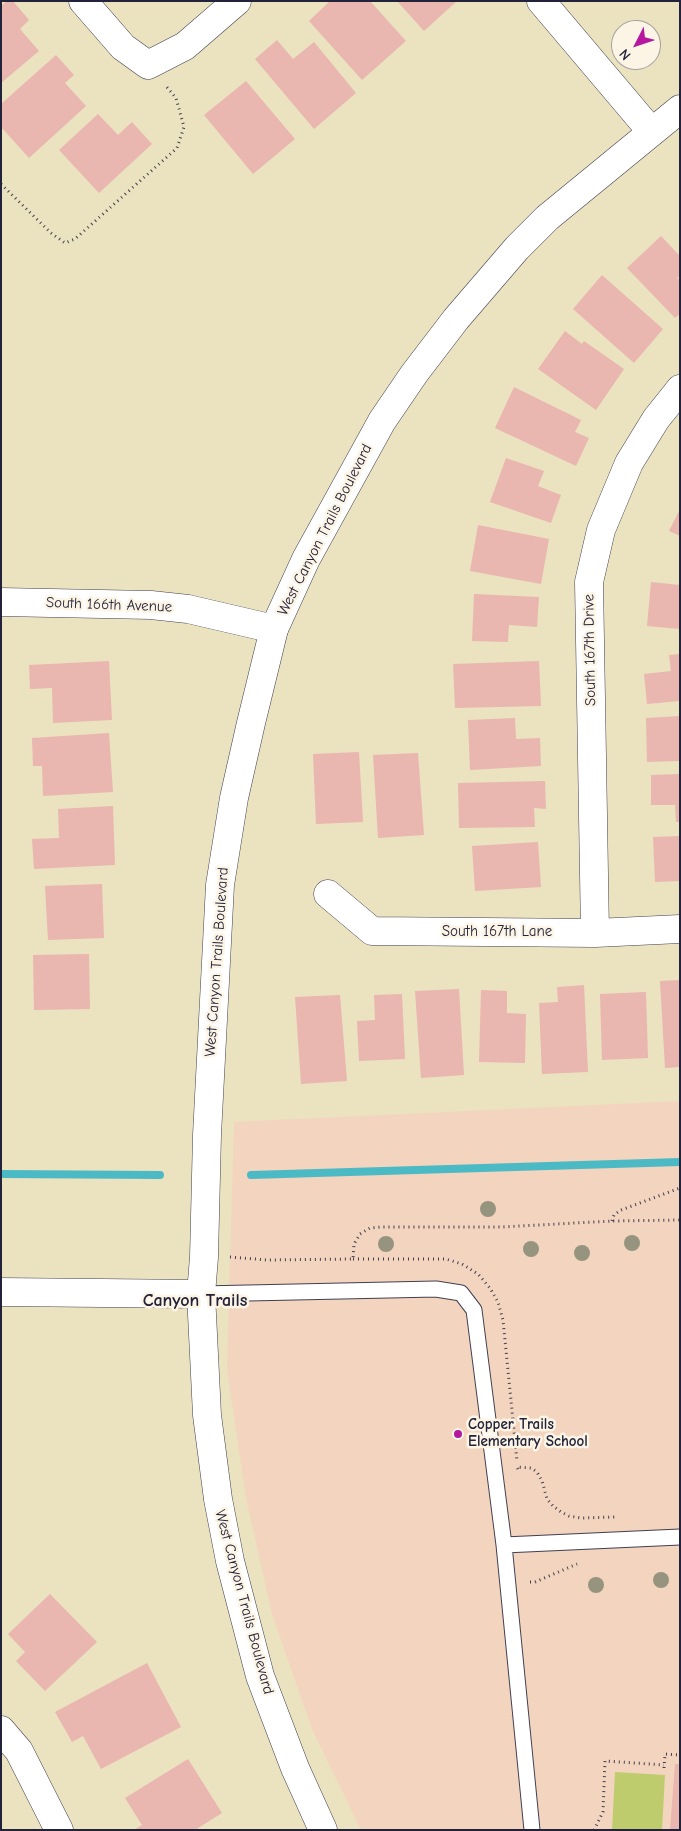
<!DOCTYPE html>
<html>
<head>
<meta charset="utf-8">
<style>
	body { margin:0 }
	#map { position:relative; width:681px; height:1831px; overflow:hidden; background:#ebe2bf; font-family:"Comic Neue",sans-serif }
	canvas { display:block }
	.frame { position:absolute; inset:0; border:2px solid #22223b; pointer-events:none }
	.north { position:absolute; left:611px; top:20px; width:50px; height:50px; box-sizing:border-box; background:#fcf5e5; border:1px solid #a5a1a1; border-radius:50%; rotate:229deg; font-size:14px; font-weight:700; line-height:20px; text-align:center; color:#22223b }
	.north::after { content:''; display:block; margin:auto; width:18px; height:22px; background:#b5179e; clip-path:polygon(50% 0,100% 100%,50% 72%,0 100%) }
</style>
</head>
<body>
<div id="map">
<canvas width="681" height="1831"></canvas>
<div class="frame"></div>
<div class="north">N</div>
</div>
<script>
const ctx = document.querySelector('canvas').getContext('2d');
ctx.lineJoin = 'round';
function fill(path, color) { ctx.fillStyle = color; ctx.fill(path, 'evenodd'); }
const poly = rows => new Path2D(rows.map(r => 'M' + r).join(''));
function strokePath(path, color, width, dash) { ctx.strokeStyle = color; ctx.lineWidth = width; ctx.lineCap = dash ? 'butt' : 'round'; ctx.setLineDash(dash || []); ctx.stroke(path); }
function drawText(font, color, halo, rows, align = 'center') {
  ctx.font = font + ' "Comic Neue",sans-serif'; ctx.lineWidth = 5; ctx.setLineDash([]); ctx.textBaseline = 'middle'; ctx.strokeStyle = halo; ctx.fillStyle = color; for (const [text, x, y, turn = 0] of rows) {
    ctx.save(); ctx.translate(x, y); ctx.rotate((+turn || 0) * Math.PI / 180); ctx.textAlign = isNaN(turn) ? turn : align; if (halo) ctx.strokeText(text, 0, 0); ctx.fillText(text, 0, 0); ctx.restore();
  }
}
fill(poly([
	[680,1101,680,1830,361,1830,312,1729,272,1614,246,1498,227,1370,234,1122]
]), '#f3d4bf');
fill(poly([
	[615,1772,665,1775,662,1830,612,1830]
]), '#becc6e');
strokePath(poly([
	[1,1174,160,1175],
	[251,1175,680,1162]
]), '#4cbac4', 8);
fill(poly([
	[7,1,13,1,29,20,20,29,39,51,1,83,1,6],
	[330,1,370,1,406,41,362,80,309,21],
	[397,1,457,1,424,31],
	[277,40,293,59,314,42,356,93,314,129,255,59],
	[56,55,74,75,65,83,86,106,29,158,1,127,1,104],
	[246,81,295,139,253,174,204,115],
	[98,114,118,135,132,122,152,144,99,193,59,150],
	[661,236,680,256,680,276,677,278,680,280,680,314,675,318,627,268],
	[602,275,663,329,634,363,573,309],
	[565,331,582,344,584,341,624,369,596,410,538,369],
	[514,387,581,420,575,432,589,438,576,466,495,428],
	[506,458,544,471,538,486,561,495,551,523,490,502],
	[680,509,680,536,669,531],
	[478,525,549,539,541,584,470,571],
	[651,582,680,585,680,629,647,626],
	[474,594,539,597,537,627,509,625,508,642,472,641],
	[680,654,680,701,647,704,644,674,671,671,669,655],
	[109,661,112,720,53,723,52,688,30,689,29,665],
	[539,661,541,706,455,708,453,664],
	[680,716,680,761,647,762,646,718],
	[515,718,516,739,540,738,541,766,470,770,468,720],
	[109,733,113,792,43,796,42,766,33,766,32,738],
	[359,752,363,822,316,824,313,754],
	[418,753,424,835,378,838,373,755],
	[680,774,680,822,676,822,675,805,651,805,651,775],
	[545,781,546,809,534,808,535,827,459,828,458,783],
	[113,806,115,865,34,869,32,839,59,838,58,809],
	[680,836,680,881,655,882,653,837],
	[538,842,541,887,475,891,472,846],
	[102,884,104,938,48,940,45,886],
	[89,954,90,1009,34,1010,33,955],
	[680,980,680,1067,665,1068,660,981],
	[584,985,588,1072,542,1074,539,1003,558,1002,557,987],
	[459,989,464,1075,421,1078,415,991],
	[481,990,507,991,507,1013,526,1014,525,1063,479,1062],
	[646,992,648,1058,602,1060,600,994],
	[402,994,405,1059,359,1061,357,1021,375,1020,374,995],
	[340,995,347,1081,301,1084,295,997],
	[50,1594,97,1642,45,1691,16,1661,25,1652,8,1634],
	[147,1663,181,1727,101,1769,83,1736,72,1742,55,1712],
	[188,1759,222,1813,195,1830,134,1830,142,1825,125,1798],
	[675,1764,680,1764,680,1830,670,1830]
]), '#e9b6b0');
const service = poly([
	[201,1294,436,1289,461,1293,474,1310,504,1545,532,1830],
	[504,1545,680,1537]
]);
const minor = poly([
	[83,1,123,47,148,65,185,46,237,1],
	[541,1,651,131],
	[1,602,151,605,188,609,274,629],
	[328,894,372,931,595,933,680,929],
	[595,933,589,582,601,530,629,463,656,419,680,389],
	[1,1730,19,1751,59,1830]
]);
const tertiary = poly([
	[1,1292,201,1294],
	[323,1830,295,1768,260,1676,230,1561,218,1499,207,1415,201,1294,204,1257,207,1135,220,885,234,798,251,723,274,629,306,559,382,421,414,374,456,319,517,248,547,218,680,109]
]);
strokePath(service, '#403f4f', 17);
strokePath(minor, '#403f4f', 29);
strokePath(tertiary, '#403f4f', 29);
strokePath(poly([
	[1,184,51,233,65,243,75,239,177,148,184,127,176,98,166,86],
	[612,1221,614,1215,621,1210,680,1188],
	[230,1257,267,1260,353,1259,354,1244,360,1234,370,1228,381,1227,502,1227,612,1221,680,1220],
	[353,1259,446,1259,462,1264,478,1274,490,1288,498,1302,503,1320,517,1461],
	[518,1469,517,1467,531,1468,537,1472,542,1481,547,1499,553,1506,561,1512,569,1516,581,1518,615,1517],
	[530,1582,535,1582,577,1564],
	[664,1768,665,1754,680,1755],
	[594,1830,603,1812,605,1761,664,1765]
]), '#403f4f', 3, [1, 4]);
strokePath(service, '#fff', 15);
strokePath(minor, '#fff', 28);
strokePath(tertiary, '#fff', 28);
ctx.fillStyle = '#96947f';
for (const [x, y] of [
	[488,1209],
	[632,1243],
	[386,1244],
	[531,1249],
	[582,1253],
	[661,1580],
	[596,1585]
]) { ctx.beginPath(); ctx.arc(x, y, 8, 0, 2 * Math.PI); ctx.fill(); }
for (const [x, y, r, color] of [
	[458,1434,5,"#b5179e"]
]) { const dot = new Path2D(); dot.arc(x, y, r, 0, 2 * Math.PI); ctx.fillStyle = color; ctx.fill(dot); strokePath(dot, '#fcf5e5', 2); }
drawText('15px', '#22223b', '#fcf5e5', [
	["West Canyon Trails Boulevard",325,530,-63],
	["South 166th Avenue",109,605,2],
	["South 167th Drive",590,650,-91],
	["South 167th Lane",497,932],
	["West Canyon Trails Boulevard",217,962,-86],
	["West Canyon Trails Boulevard",244,1602,75]
]);
drawText('bold 15px', '#22223b', '#fcf5e5', [
	["Copper Trails",468,1425],
	["Elementary School",468,1442]
], 'left');
drawText('bold 18px', '#22223b', '#fcf5e5', [
	["Canyon Trails",195,1301]
]);
</script>
</body>
</html>
